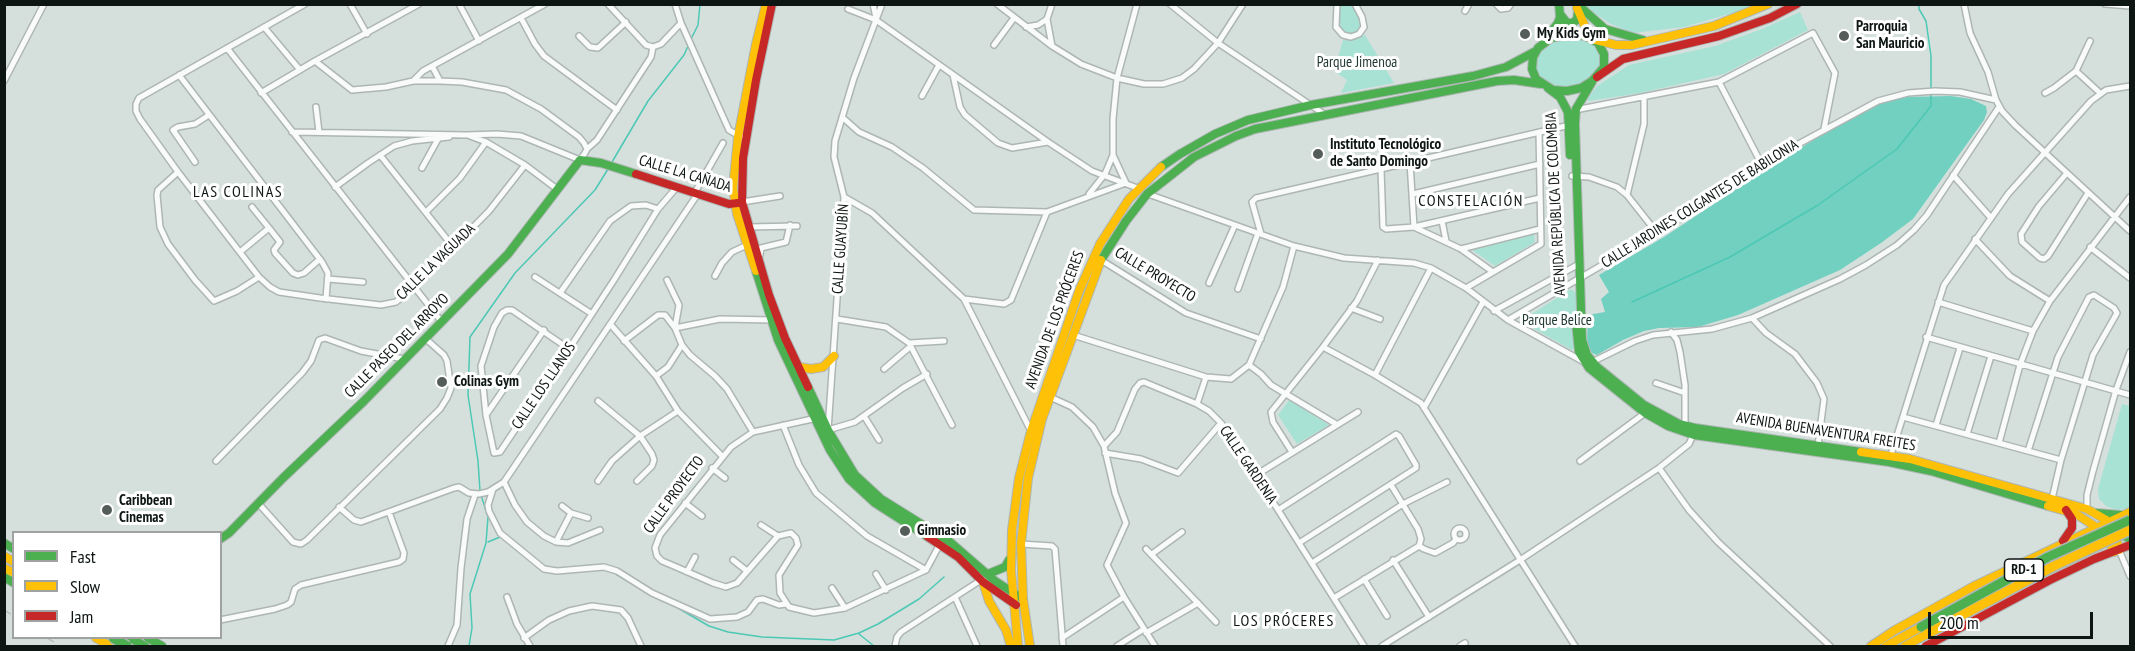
<!DOCTYPE html>
<html>
<head>
<meta charset="utf-8">
<style>
	body { margin:0 }
	#map { position:relative; width:2135px; height:651px; overflow:hidden; background:#d5e0dd; font-family:"PT Sans Narrow",sans-serif }
	canvas { display:block }
	.frame { position:absolute; inset:0; border:6px solid #0e1614; pointer-events:none }
	.legend { position:absolute; left:12px; top:531px; width:210px; height:108px; box-sizing:border-box; background:#fff; border:2px solid #9fa2a1; margin:0; padding:8px 10px; list-style:none; font-size:18px; color:#0e1614 }
	.legend li { display:flex; align-items:center; gap:12px; height:30px }
	.legend b { width:30px; border:2px solid #9fa2a1 }
	.scale { position:absolute; left:1928px; top:612px; width:165px; height:27px; box-sizing:border-box; border:3px solid #0e1614; border-top:0; padding-left:8px; font-size:18px; line-height:21px; white-space:nowrap; color:#0e1614; -webkit-text-stroke:4px #fff; paint-order:stroke }
</style>
</head>
<body>
<div id="map">
<canvas width="2135" height="651"></canvas>
<div class="frame"></div>
<ul class="legend">
<li><b style="height:8px;background:#4caf50"></b>Fast</li>
<li><b style="height:8px;background:#ffc107"></b>Slow</li>
<li><b style="height:8px;background:#c62828"></b>Jam</li>
</ul>
<div class="scale">200 m</div>
</div>
<script>
const ctx = document.querySelector('canvas').getContext('2d');
ctx.lineJoin = 'round';
function fill(path, color) { ctx.fillStyle = color; ctx.fill(path, 'evenodd'); }
const poly = rows => new Path2D(rows.map(r => 'M' + r).join(''));
function strokePath(path, color, width, dash) { ctx.strokeStyle = color; ctx.lineWidth = width; ctx.lineCap = dash ? 'butt' : 'round'; ctx.setLineDash(dash || []); ctx.stroke(path); }
function drawText(font, color, halo, rows, align = 'center') {
  ctx.font = font + ' "PT Sans Narrow",sans-serif'; ctx.lineWidth = 6; ctx.setLineDash([]); ctx.textBaseline = 'middle'; ctx.strokeStyle = halo; ctx.fillStyle = color; for (const [text, x, y, turn = 0] of rows) {
    ctx.save(); ctx.translate(x, y); ctx.rotate((+turn || 0) * Math.PI / 180); ctx.textAlign = isNaN(turn) ? turn : align; if (halo) ctx.strokeText(text, 0, 0); ctx.fillText(text, 0, 0); ctx.restore();
  }
}
fill(poly([
	[1340,5,1351,5,1358,13,1362,24,1359,30,1355,33,1345,33,1338,27],
	[1583,5,1752,5,1736,12,1684,27,1633,33,1609,23],
	[1800,12,1808,30,1724,74,1640,93,1589,101,1587,99,1597,86,1629,65,1715,46,1762,29],
	[1365,35,1394,83,1341,93,1347,80,1334,71,1343,40,1351,40],
	[1577,37,1593,43,1600,51,1600,70,1577,87,1555,87,1540,78,1535,72,1537,57,1544,47,1554,40],
	[1534,234,1535,242,1495,266,1472,250,1475,247],
	[1571,289,1576,293,1577,347,1572,350,1524,323,1525,318],
	[1289,400,1329,425,1297,444,1278,415],
	[2122,404,2130,406,2130,508,2117,510,2106,506,2099,499,2098,489]
]), '#a8e2d5');
fill(poly([
	[1951,96,1971,99,1986,106,1987,112,1984,120,1913,219,1881,243,1840,270,1738,315,1698,327,1659,328,1644,331,1623,340,1597,355,1592,353,1587,343,1588,315,1605,312,1601,299,1609,292,1599,275,1664,237,1779,161,1850,118,1885,100,1907,97]
]), '#71d0c0');
strokePath(poly([
	[1919,4,1919,9,1926,21,1931,56,1931,89],
	[691,39,698,25,700,4],
	[612,162,648,101,684,55,688,46],
	[1632,302,1730,257,1818,205,1897,149,1931,106,1931,93],
	[480,491,478,461,468,395,470,337,515,273,595,190,608,169],
	[488,542,500,537],
	[561,573,586,571],
	[616,574,648,593],
	[671,604,709,626,728,632,762,637,834,640,859,633,878,624,919,599,944,577],
	[859,634,874,646],
	[469,646,472,628,470,594,486,543,488,517,481,495]
]), '#4cc8b4', 1.5);
const street = poly([
	[305,4,139,98,136,104,136,111,140,119,178,172,259,277,270,287,279,292,320,298,381,305,396,302,414,287,489,211,525,165],
	[350,4,367,34],
	[459,4,479,41],
	[608,4,646,45,653,47],
	[675,4,681,23,724,119,729,130,741,137],
	[873,4,876,18],
	[882,4,854,78,835,141,834,157,844,197,828,430,855,422,903,388,927,374],
	[997,4,1052,46,1081,64,1117,78,1144,84,1163,84,1182,78,1194,69,1218,43,1243,4],
	[1170,4,1218,43,1324,114],
	[1337,4,1336,27,1343,35,1351,37,1359,34,1364,27,1362,17,1355,4],
	[1496,4,1501,9,1508,8,1511,4],
	[1964,4,1970,33,1988,72,1996,100,2002,111,2015,125,2130,231],
	[2105,4,2130,6],
	[848,9,876,20,1048,142,1092,171,1140,189],
	[1465,11,1469,4],
	[521,18,535,44,544,56,617,110],
	[264,27,300,70],
	[1026,27,1038,25,1047,19],
	[579,36,590,47,598,48,626,22],
	[994,45,1014,18],
	[1052,46,1047,19,1052,4],
	[653,47,661,44,681,23],
	[227,48,441,321],
	[432,66,440,81],
	[2076,71,2100,93],
	[179,75,322,262,328,273,326,299],
	[953,75,960,107,965,115,998,143,1012,148,1048,142],
	[4,81,44,4],
	[413,81,423,71,545,4],
	[1719,82,1762,165],
	[261,93,315,61,419,4],
	[2045,93,2054,88,2076,71,2090,41],
	[922,96,939,65],
	[316,107,319,132],
	[1575,110,1719,82,1813,33,1835,73,1824,129],
	[842,117,859,132,892,147,923,168,974,210,1047,212,1126,183],
	[292,132,467,135,497,134,521,136,580,160,585,153,587,149,584,143,579,137,541,109,506,90,462,82,440,81,413,81,386,87,352,90,315,61],
	[470,136,486,142,525,165,557,189],
	[587,149,597,140,651,57,653,47],
	[380,155,454,248],
	[195,162,173,130,178,127,195,124,209,115],
	[1410,162,1414,227],
	[422,168,438,139],
	[1381,169,1383,227,1386,229,1414,227,1540,198],
	[178,172,158,190,157,195,160,227,168,244,195,280,214,301,237,291,259,277],
	[2067,173,2039,206,2021,234,2022,242,2040,258,2044,259,2048,256,2088,193],
	[1953,175,1991,218],
	[1572,176,1589,177,1617,187,1627,195,1657,233],
	[1126,183,1113,155,1113,119,1117,78,1137,4],
	[335,187,368,163,394,146,412,141,449,137],
	[694,194,723,143],
	[1089,194,1105,174,1113,155],
	[1148,194,1294,246,1344,258,1414,263,1431,268,1466,288,1508,320,1584,362,1596,360,1635,341,1653,335,1712,329,1752,318,1840,279,1866,265,1897,245,1914,230,1927,215,1999,107],
	[1413,194,1540,164],
	[1627,195,1644,124,1644,97],
	[844,197,872,213,964,299,1031,431],
	[742,202,780,196],
	[252,207,269,228],
	[426,212,460,178,486,142],
	[1442,221,1446,241],
	[748,227,797,226],
	[1416,228,1461,249,1493,272],
	[1261,234,1252,202,1256,198,1570,125],
	[1975,239,2010,276,2050,301],
	[2090,247,2130,278],
	[1461,249,1540,229],
	[240,252,269,228,280,242,274,250,275,253,293,273,298,275,304,273,320,259],
	[757,257,760,255,761,248,786,242,790,225],
	[1101,260,1186,313,1261,339],
	[715,276,722,263,732,252,747,245],
	[535,277,592,314],
	[328,279,363,282],
	[667,280,679,305,675,328],
	[1209,283,1235,225],
	[1466,288,1541,244,1539,132],
	[1238,289,1258,233],
	[560,293,610,221,631,206,646,205,658,209],
	[964,299,1004,304,1011,300,1047,212],
	[1938,302,2033,331],
	[1351,308,1380,319],
	[1494,311,1579,264],
	[1752,318,1766,333,1795,354,1817,383,1824,399,1818,445],
	[837,319,886,327,909,343,952,425],
	[1508,320,1657,233,1780,154,1878,101,1908,93,1935,91,1960,92,1996,100],
	[611,325,656,376,678,411,722,456],
	[675,328,720,319,774,320],
	[1671,332,1677,340,1680,352,1685,385,1685,425],
	[1073,335,1206,377,1231,379,1249,365,1283,287,1294,246],
	[1926,337,2130,395],
	[624,341,658,315,665,315,675,328,682,345,690,355,715,376,727,389,753,432],
	[909,343,944,341],
	[1323,347,1375,375,1421,403,1575,646],
	[569,349,512,310,507,310,502,313,494,327,481,366,486,415,494,453,500,452,569,349,614,280,658,209,676,188],
	[1249,365,1261,374,1271,385,1336,424],
	[884,369,911,346],
	[1375,375,1431,268],
	[656,376,668,367,682,345],
	[1656,383,1685,393],
	[1050,397,1072,407,1093,427,1104,446,1115,493,1126,523,1107,565,1124,597,1155,646],
	[598,401,640,436,652,454,654,460,652,466,637,481],
	[1197,404,1206,377],
	[1424,408,1483,302],
	[486,415,544,330],
	[864,416,879,440],
	[1903,417,2061,460],
	[817,418,753,432,731,447,660,535,655,548,657,556,662,561,674,566,713,583,726,587,737,583,778,536,791,533,796,538,798,545,779,575,780,593,789,607,814,613,845,608,926,570,940,544],
	[783,425,799,465,816,493,867,536,926,570],
	[1936,425,1960,348],
	[1967,434,1991,356],
	[1999,443,2020,365,2033,331,2050,301,2130,197],
	[1104,446,1117,432,1135,389,1140,383,1144,382,1197,404,1209,411,1221,423,1256,475,1364,646],
	[2028,451,2058,357,2089,297,2094,295,2114,308,2117,313,2093,355,2061,460,2052,499],
	[1292,452,1273,422,1271,412,1323,347,1357,301,1378,260],
	[1105,453,1141,459,1178,473,1221,423],
	[1890,458,1944,285,2008,194,2091,101,2106,90,2130,86],
	[216,461,302,373,311,361,319,340,325,338,361,351,404,359],
	[1580,461,1645,413],
	[712,468,725,478],
	[1659,468,1689,510,1718,542,1830,646],
	[1256,475,1358,412],
	[598,481,612,461,640,436,678,411],
	[504,482,515,505,527,522,544,536,556,542,568,543,600,530],
	[1391,485,1418,529,1421,539,1419,546,1424,549,1435,553,1453,543,1456,539],
	[493,489,488,505,489,511,500,533,544,569,557,571,604,567,617,571,652,593,710,619,737,617,748,612,757,600,763,599,779,605,786,604],
	[258,503,293,542,301,544,307,540,440,409,447,398,451,388,447,361,444,355,426,339],
	[685,503,702,516],
	[562,506,571,513,588,518],
	[339,507,354,520,361,522,454,488,459,487,469,493,479,494,488,492,504,482,697,195],
	[2087,509,2087,495,2093,471,2116,390,2130,352],
	[1278,510,1396,434,1399,436,1416,465,1416,468,1299,543],
	[761,525,778,536],
	'1454 534a6 6 0 1 1 12 0a6 6 0 1 1-12 0Z',
	[556,542,571,513],
	[1021,544,1052,546,1055,549,1063,646],
	[1146,549,1216,622],
	[2119,550,2130,576],
	[1152,554,1182,532],
	[733,560,747,571],
	[1393,560,1429,617],
	[1312,563,1403,504,1447,482],
	[687,572,695,557],
	[876,574,886,590],
	[1364,579,1387,616],
	[832,588,845,608],
	[507,597,517,624,530,646],
	[955,597,977,646],
	[1334,598,1419,546],
	[220,620,275,609,287,605,291,602,295,589,301,585,399,562,403,559,404,553,389,512],
	[1146,633,1198,603],
	[524,638,549,620,569,611,592,606,621,610,628,618,641,646],
	[1062,638,1124,597],
	[448,646,457,625,461,568,467,519,475,495],
	[895,646,897,637,901,632,981,580],
	[1117,646,1144,629],
	[1382,646,1520,560,1659,468,1689,444,1694,433],
	[1460,646,1465,643]
]);
const fast = poly([
	[1577,4,1605,29,1643,40],
	[1560,14,1567,23,1572,23,1577,20,1578,11],
	[1574,33,1590,38,1598,43,1604,54,1604,67,1592,81,1581,88,1567,91,1553,90,1536,79,1532,69,1533,57,1538,48,1551,38,1574,33],
	[1544,41,1558,23,1560,17,1559,4],
	[1592,82,1576,109,1575,124,1582,340,1587,355,1597,367,1644,405,1679,424,1695,428,1861,452],
	[1548,88,1560,97,1568,112,1570,155],
	[1161,167,1180,154,1215,134,1248,120,1311,105,1473,76,1506,67,1536,51],
	[1101,260,1126,221,1147,194,1194,157,1236,136,1255,129,1497,81,1514,80,1541,84],
	[756,271,778,340,830,450,849,479,875,503,928,537],
	[1576,323,1579,352,1589,368,1645,413,1668,426,1694,435,1889,462,1931,471,2048,506],
	[808,387,828,430,855,475,881,499,950,542,995,581,1023,599],
	[2096,513,2121,515],
	[2120,529,2124,536,2130,539],
	[220,539,229,533,284,477,364,401,508,254,580,160,601,163,636,174],
	[4,543,14,549],
	[988,574,1005,567,1009,560],
	[4,577,14,583],
	[130,638,145,646],
	[148,638,162,646]
]);
const slow = poly([
	[1577,8,1590,38],
	[1596,40,1616,45,1632,45,1714,26,1768,4],
	[756,271,737,214,733,188,738,137,756,44,766,4],
	[799,367,811,369,823,367,834,356],
	[1861,452,1910,459,2087,509,2108,521,2114,529,2119,550],
	[2048,506,2076,514,2104,532,2114,552],
	[4,556,14,562],
	[4,568,14,573],
	[983,582,989,601,1006,630,1011,646],
	[96,638,110,646],
	[1018,646,1011,570,1012,530,1019,478,1031,431,1079,291,1100,244,1129,199,1161,167],
	[1030,646,1023,599,1021,544,1028,478,1042,419,1101,260],
	[1871,646,1895,630,1974,586,2130,512],
	[1886,646,1921,627],
	[1905,646,1927,634]
]);
const jam = poly([
	[772,4,756,80,743,158,742,202,769,295,785,338,808,387],
	[1597,77,1623,59,1719,36,1770,18,1797,4],
	[636,174,729,204,738,203],
	[928,537,958,557,983,582,1016,605],
	[2063,541,2072,528,2072,519,2066,510],
	[1926,646,2050,580,2094,559,2130,545]
]);
strokePath(street, '#aeb6b4', 8);
strokePath(fast, '#aeb6b4', 10);
strokePath(slow, '#aeb6b4', 10);
strokePath(jam, '#aeb6b4', 10);
strokePath(street, '#f9fafa', 5);
strokePath(fast, '#4caf50', 8);
strokePath(slow, '#ffc107', 8);
strokePath(jam, '#c62828', 8);
strokePath(poly([
	[4,610,14,616],
	[47,638,61,646]
]), '#bbbebd', 1.5, [8, 8]);
const fastBridge = poly([
	[1921,627,2048,557,2130,520],
	[113,638,127,646]
]);
const slowBridge = poly([
	[1927,634,2054,566,2130,530]
]);
strokePath(fastBridge, '#aeb6b4', 12, []);
strokePath(slowBridge, '#aeb6b4', 12, []);
strokePath(fastBridge, '#4caf50', 9);
strokePath(slowBridge, '#ffc107', 9);
for (const [x, y, r, color] of [
	[1525,34,6,"#545d5a"],
	[1844,36,6,"#545d5a"],
	[1318,154,6,"#545d5a"],
	[442,382,6,"#545d5a"],
	[107,510,6,"#545d5a"],
	[905,531,6,"#545d5a"]
]) { const dot = new Path2D(); dot.arc(x, y, r, 0, 2 * Math.PI); ctx.fillStyle = color; ctx.fill(dot); strokePath(dot, '#fff', 2); }
for (const [x, y, w] of [
	[2024,570,39]
]) { const box = new Path2D(); box.roundRect(x - w / 2, y - 11, w, 22, 4.5); ctx.fillStyle = '#fff'; ctx.fill(box); strokePath(box, '#0e1614', 1.5); }
drawText('bold 14px', '#0e1614', null, [
	["RD-1",2024,570]
]);
drawText('bold 15px', '#0e1614', '#fff', [
	["Parroquia",1856,27],
	["San Mauricio",1856,44],
	["My Kids Gym",1537,34],
	["Instituto Tecnológico",1330,145],
	["de Santo Domingo",1330,162],
	["Colinas Gym",454,382],
	["Caribbean",119,501],
	["Cinemas",119,518],
	["Gimnasio",917,531]
], 'left');
drawText('15px', '#223a34', '#fff', [
	["Parque Jimenoa",1357,63],
	["Parque Belice",1557,321]
]);
drawText('15px', '#0e1614', '#fff', [
	["CALLE LA CAÑADA",685,174,17],
	["AVENIDA REPÚBLICA DE COLOMBIA",1556,204,-93],
	["CALLE JARDINES COLGANTES DE BABILONIA",1700,204,-32],
	["CALLE GUAYUBÍN",841,249,-86],
	["CALLE LA VAGUADA",436,262,-44],
	["CALLE PROYECTO",1155,275,31],
	["AVENIDA DE LOS PRÓCERES",1055,320,-70],
	["CALLE PASEO DEL ARROYO",397,346,-45],
	["CALLE LOS LLANOS",544,386,-56],
	["AVENIDA BUENAVENTURA FREITES",1826,432,9],
	["CALLE GARDENIA",1248,465,56],
	["CALLE PROYECTO",674,495,-54]
]);
ctx.letterSpacing = '1.5px';
drawText('16px', '#0e1614', '#fff', [
	["LAS COLINAS",238,192],
	["CONSTELACIÓN",1471,201],
	["LOS PRÓCERES",1284,621]
]);
ctx.letterSpacing = '0px';
</script>
</body>
</html>
